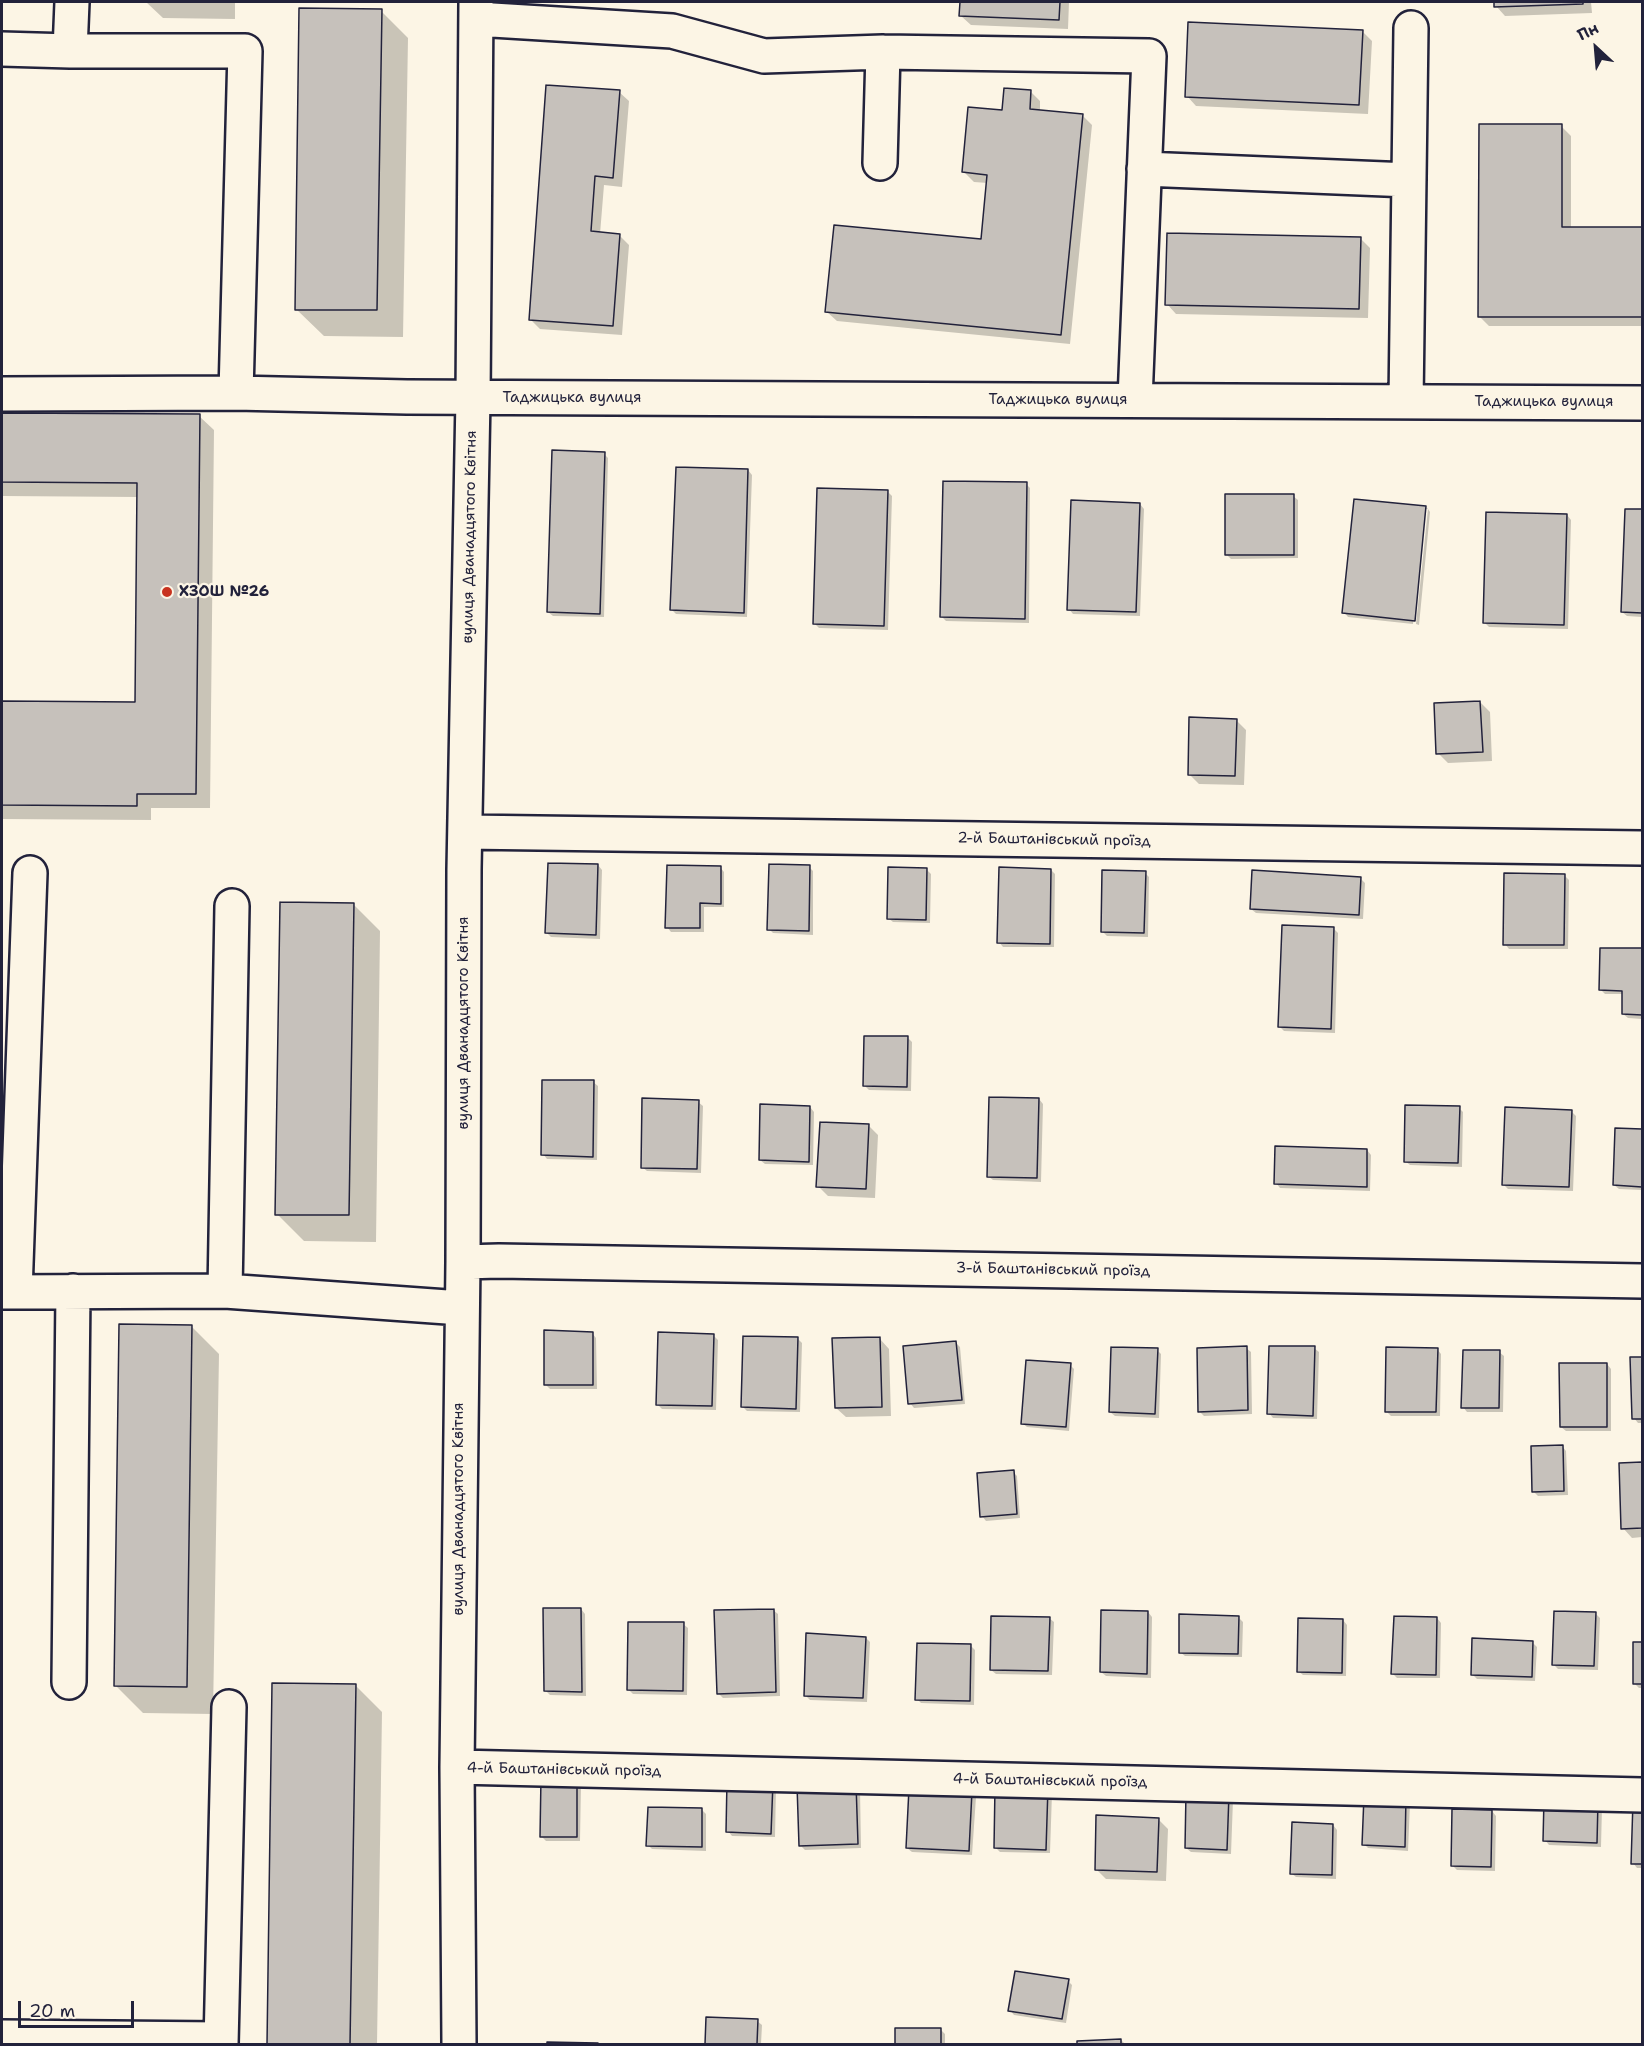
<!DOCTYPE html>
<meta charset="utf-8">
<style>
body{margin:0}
#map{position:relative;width:1644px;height:2046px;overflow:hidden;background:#fcf5e5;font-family:"Shantell Sans",sans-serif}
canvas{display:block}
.frame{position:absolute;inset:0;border:3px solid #22223b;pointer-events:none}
.north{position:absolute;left:1566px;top:18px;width:60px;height:60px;-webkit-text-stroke:4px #fcf5e5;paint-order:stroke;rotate:334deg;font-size:16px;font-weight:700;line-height:24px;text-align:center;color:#22223b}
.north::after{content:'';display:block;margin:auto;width:21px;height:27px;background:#22223b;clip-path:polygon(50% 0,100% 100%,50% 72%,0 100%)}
.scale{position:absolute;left:18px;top:2001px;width:116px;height:27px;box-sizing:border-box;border:3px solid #22223b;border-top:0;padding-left:8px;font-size:18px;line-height:21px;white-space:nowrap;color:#22223b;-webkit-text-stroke:4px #fcf5e5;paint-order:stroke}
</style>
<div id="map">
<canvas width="1644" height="2046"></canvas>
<div class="frame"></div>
<div class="north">Пн</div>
<div class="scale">20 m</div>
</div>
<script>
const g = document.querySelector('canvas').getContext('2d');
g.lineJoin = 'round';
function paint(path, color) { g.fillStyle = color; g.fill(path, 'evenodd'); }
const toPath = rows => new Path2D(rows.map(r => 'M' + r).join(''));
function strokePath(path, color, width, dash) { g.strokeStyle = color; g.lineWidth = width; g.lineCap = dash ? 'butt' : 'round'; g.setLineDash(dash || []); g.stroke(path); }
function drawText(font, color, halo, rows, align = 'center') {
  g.font = font + ' "Shantell Sans",sans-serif'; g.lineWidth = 4.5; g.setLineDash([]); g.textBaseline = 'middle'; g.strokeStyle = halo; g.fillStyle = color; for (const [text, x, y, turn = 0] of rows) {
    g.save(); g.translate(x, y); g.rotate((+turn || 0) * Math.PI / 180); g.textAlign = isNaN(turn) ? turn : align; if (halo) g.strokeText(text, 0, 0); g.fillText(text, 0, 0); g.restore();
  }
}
paint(toPath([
 [146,2,235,2,235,19,163,18],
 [961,2,1069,2,1068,29,971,25,961,16],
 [1495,2,1591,2,1592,13,1505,16,1496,6],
 [381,11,408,38,403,337,324,336,296,309],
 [1362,31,1372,41,1368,114,1196,106,1187,96],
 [619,92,629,101,622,187,604,185,600,234,619,235,629,245,622,335,540,329,530,319],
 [1031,92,1040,101,1040,111,1082,115,1092,125,1070,344,837,321,827,312,982,241,988,183,974,182,964,172,1003,112],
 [1561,126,1571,136,1571,229,1642,229,1642,326,1489,326,1479,316],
 [1360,238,1370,248,1368,318,1176,314,1167,304],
 [2,415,199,416,214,430,210,808,151,808,151,820,2,819,2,703,136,704,138,497,2,496],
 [604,454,608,458,604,617,553,616,548,612],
 [748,470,752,475,747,617,676,614,672,610],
 [1026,484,1030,488,1029,623,946,621,942,617],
 [888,492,892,496,888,630,819,628,815,624],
 [1293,496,1298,500,1298,558,1231,559,1226,554],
 [1140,504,1144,509,1140,616,1073,614,1069,609],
 [1426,507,1428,509,1425,509,1413,624,1348,617,1344,612],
 [1428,509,1430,512,1419,625,1416,624],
 [1626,510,1642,511,1642,617,1627,616,1622,612],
 [1567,515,1571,520,1568,629,1489,627,1485,623],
 [1480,702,1490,712,1492,761,1448,763,1438,753],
 [1236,720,1246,730,1244,785,1199,784,1189,774],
 [598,865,602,870,600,939,551,937,546,932],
 [720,867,724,872,724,907,704,907,704,932,671,932,667,927],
 [809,867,813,871,813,935,773,933,769,929],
 [926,869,931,874,930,923,893,922,888,918],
 [1051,870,1055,874,1054,947,1003,947,999,942],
 [1145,873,1149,877,1148,937,1107,936,1102,931],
 [1565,876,1569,880,1568,949,1509,949,1505,944],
 [1360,878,1365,883,1363,919,1256,913,1251,909],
 [353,904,380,931,376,1242,304,1241,277,1214],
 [1334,929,1338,933,1335,1033,1284,1031,1280,1027],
 [1602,949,1642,950,1642,1019,1628,1018,1623,1014,1624,994,1605,994,1601,990],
 [907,1037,912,1042,911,1091,869,1090,864,1085],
 [593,1082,598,1086,597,1160,547,1159,543,1154],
 [1039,1099,1043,1104,1041,1182,993,1180,988,1176],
 [698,1102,703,1106,701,1173,647,1171,642,1167],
 [810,1107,814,1112,813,1165,765,1164,760,1160],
 [1459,1108,1463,1112,1462,1167,1410,1165,1405,1161],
 [1571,1111,1576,1116,1573,1191,1508,1189,1503,1184],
 [869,1126,878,1135,875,1198,828,1196,818,1186],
 [1616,1130,1642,1130,1642,1190,1619,1189,1614,1185],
 [1367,1150,1371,1155,1370,1191,1280,1188,1276,1183],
 [191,1326,219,1354,213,1714,143,1713,115,1685],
 [592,1333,596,1338,597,1389,550,1389,546,1385],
 [713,1335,718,1340,716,1410,662,1409,658,1405],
 [798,1339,802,1343,800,1412,747,1411,742,1406],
 [880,1339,889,1349,891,1416,846,1417,836,1408],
 [956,1343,960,1347,965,1404,914,1408,910,1403],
 [1246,1348,1251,1352,1252,1414,1204,1416,1199,1411],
 [1314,1348,1319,1352,1317,1419,1273,1418,1269,1413],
 [1437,1349,1441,1354,1440,1416,1391,1416,1386,1411],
 [1157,1350,1161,1354,1159,1418,1115,1416,1110,1412],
 [1499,1352,1504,1356,1503,1412,1467,1412,1463,1407],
 [1642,1358,1642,1423,1638,1423,1634,1418,1632,1359],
 [1607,1364,1611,1369,1611,1431,1566,1431,1561,1427],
 [1070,1365,1074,1369,1069,1431,1027,1427,1022,1423],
 [1562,1446,1566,1451,1568,1495,1538,1496,1533,1491],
 [1642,1464,1642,1537,1632,1538,1623,1528,1620,1465],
 [1013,1472,1017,1476,1020,1518,986,1521,982,1516],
 [581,1609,585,1614,586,1696,550,1695,545,1690],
 [773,1610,778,1614,780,1696,723,1698,718,1693],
 [1148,1612,1152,1617,1151,1678,1106,1676,1101,1672],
 [1595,1613,1600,1618,1598,1670,1558,1669,1554,1665],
 [1238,1617,1243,1622,1242,1657,1185,1656,1180,1652],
 [1049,1618,1054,1622,1052,1675,996,1674,991,1670],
 [1437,1618,1441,1623,1440,1678,1397,1678,1393,1674],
 [1343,1620,1347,1625,1346,1676,1303,1675,1298,1671],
 [683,1624,688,1628,687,1695,633,1694,628,1689],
 [866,1638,870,1642,867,1702,810,1700,805,1695],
 [1532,1642,1537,1647,1535,1681,1477,1679,1473,1675],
 [1635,1644,1642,1644,1642,1688,1639,1688,1634,1683],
 [970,1645,975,1650,974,1705,921,1703,917,1699],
 [274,1684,355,1685,382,1712,377,2044,268,2044],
 [542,1778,581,1784,580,1841,546,1841,542,1837],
 [729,1782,776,1788,775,1837,732,1836,728,1831],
 [860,1789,861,1848,805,1850,800,1845],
 [971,1793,976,1797,972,1855,912,1852,907,1848],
 [1052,1793,1050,1853,1000,1852,995,1847],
 [1188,1793,1233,1800,1231,1854,1191,1852,1186,1848],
 [1406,1799,1410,1803,1408,1851,1368,1848,1364,1844],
 [1642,1803,1642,1868,1637,1868,1633,1863],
 [1602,1807,1601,1847,1549,1845,1545,1840],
 [702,1810,706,1814,706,1851,652,1849,648,1845],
 [1492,1811,1496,1816,1495,1871,1457,1870,1452,1865],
 [1158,1819,1168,1829,1166,1881,1106,1879,1097,1870],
 [1333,1825,1337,1830,1336,1879,1296,1877,1291,1873],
 [1068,1981,1072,1985,1066,2023,1014,2015,1010,2010],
 [707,2019,757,2021,762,2025,761,2044,706,2044],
 [897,2029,940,2029,945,2034,945,2044,897,2044],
 [1121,2040,1125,2044,1079,2044,1079,2043],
 [548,2043,595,2044,548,2044]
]), '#0003');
const building = toPath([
 [960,2,1060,2,1059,20,959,16,960,2],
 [1494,2,1583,2,1583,4,1494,7,1494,2],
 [299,8,382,9,377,310,295,310,299,8],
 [1188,22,1363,30,1359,105,1185,97,1188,22],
 [546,85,620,90,613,178,595,176,591,231,620,234,613,326,529,320,546,85],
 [1004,88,1031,90,1030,109,1083,114,1061,335,825,312,834,225,981,239,987,175,962,172,968,107,1002,110,1004,88],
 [1479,124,1562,124,1562,227,1642,227,1642,317,1478,317,1479,124],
 [1167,233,1361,237,1359,309,1165,305,1167,233],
 [2,413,200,414,196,794,137,794,137,806,2,805,2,701,135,702,137,483,2,482,2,413],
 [552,450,605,452,600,614,547,612,552,450],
 [676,467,748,469,744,613,670,610,676,467],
 [943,481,1027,482,1025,619,940,617,943,481],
 [817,488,888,490,884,626,813,624,817,488],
 [1225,494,1294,494,1294,555,1225,555,1225,494],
 [1354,499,1426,506,1415,621,1342,613,1354,499],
 [1071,500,1140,503,1136,612,1067,610,1071,500],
 [1625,509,1642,509,1642,613,1621,612,1625,509],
 [1486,512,1567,514,1564,625,1483,623,1486,512],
 [1480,701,1483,752,1436,754,1434,703,1480,701],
 [1189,717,1237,719,1235,776,1188,775,1189,717],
 [548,863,598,864,596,935,545,933,548,863],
 [769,864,810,865,809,931,767,930,769,864],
 [667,865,721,866,721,904,700,903,700,928,665,928,667,865],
 [888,867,927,868,926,920,887,919,888,867],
 [999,867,1051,869,1050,944,997,943,999,867],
 [1102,870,1146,871,1144,933,1101,932,1102,870],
 [1252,870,1361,877,1359,915,1250,909,1252,870],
 [1504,873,1565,874,1564,945,1503,945,1504,873],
 [280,902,354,903,349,1215,275,1215,280,902],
 [1282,925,1334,927,1331,1029,1278,1027,1282,925],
 [1600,948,1642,948,1642,1015,1622,1014,1622,991,1599,990,1600,948],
 [864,1036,908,1036,907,1087,863,1086,864,1036],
 [542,1080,594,1080,593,1157,541,1155,542,1080],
 [989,1097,1039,1098,1037,1178,987,1177,989,1097],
 [642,1098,699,1100,697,1169,641,1168,642,1098],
 [760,1104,810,1106,809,1162,759,1160,760,1104],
 [1405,1105,1460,1106,1458,1163,1404,1162,1405,1105],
 [1505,1107,1572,1110,1569,1187,1502,1185,1505,1107],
 [820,1122,869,1124,866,1189,816,1187,820,1122],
 [1615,1128,1642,1129,1642,1187,1613,1185,1615,1128],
 [1275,1146,1367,1149,1367,1187,1274,1184,1275,1146],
 [119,1324,192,1325,187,1687,114,1686,119,1324],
 [544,1330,593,1332,593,1385,544,1385,544,1330],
 [658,1332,714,1334,712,1406,656,1405,658,1332],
 [743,1336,798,1337,796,1409,741,1407,743,1336],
 [880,1337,882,1407,835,1408,832,1338,880,1337],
 [956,1341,962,1400,908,1404,903,1346,956,1341],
 [1247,1346,1248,1410,1198,1412,1197,1348,1247,1346],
 [1269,1346,1315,1346,1313,1416,1267,1414,1269,1346],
 [1111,1347,1158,1348,1155,1414,1109,1412,1111,1347],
 [1386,1347,1438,1348,1436,1412,1385,1412,1386,1347],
 [1463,1350,1500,1350,1499,1408,1461,1408,1463,1350],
 [1630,1357,1642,1357,1642,1419,1632,1419,1630,1357],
 [1026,1360,1071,1363,1066,1427,1021,1424,1026,1360],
 [1559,1363,1607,1363,1607,1427,1560,1427,1559,1363],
 [1563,1445,1564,1491,1532,1492,1531,1446,1563,1445],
 [1642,1462,1642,1528,1621,1529,1619,1463,1642,1462],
 [1014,1470,1017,1514,980,1517,977,1473,1014,1470],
 [543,1608,581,1608,582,1692,544,1691,543,1608],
 [774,1609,776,1692,717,1694,714,1610,774,1609],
 [1101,1610,1148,1611,1147,1674,1100,1672,1101,1610],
 [1554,1611,1596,1612,1594,1666,1552,1665,1554,1611],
 [1179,1614,1239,1616,1238,1654,1179,1653,1179,1614],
 [991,1616,1050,1617,1048,1671,990,1670,991,1616],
 [1394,1616,1437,1617,1436,1675,1391,1674,1394,1616],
 [1298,1618,1343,1619,1342,1673,1297,1672,1298,1618],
 [628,1622,684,1622,683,1691,627,1690,628,1622],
 [806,1633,866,1637,863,1698,804,1696,806,1633],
 [1472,1638,1533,1641,1532,1677,1471,1675,1472,1638],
 [1633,1642,1642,1642,1642,1684,1633,1684,1633,1642],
 [917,1643,971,1644,970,1701,915,1700,917,1643],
 [272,1683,356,1684,350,2044,267,2044,272,1683],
 [541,1777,577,1778,577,1837,540,1837,541,1777],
 [727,1780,773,1782,771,1834,726,1832,727,1780],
 [856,1783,858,1844,799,1846,797,1785,856,1783],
 [995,1786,1048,1787,1046,1850,994,1848,995,1786],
 [909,1788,972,1791,969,1851,906,1848,909,1788],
 [1186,1792,1229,1794,1227,1850,1185,1848,1186,1792],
 [1364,1796,1406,1797,1405,1847,1362,1845,1364,1796],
 [1544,1799,1598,1801,1597,1843,1543,1841,1544,1799],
 [1633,1801,1642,1802,1642,1864,1631,1864,1633,1801],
 [648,1807,702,1808,702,1847,646,1846,648,1807],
 [1452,1809,1492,1810,1491,1867,1451,1866,1452,1809],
 [1096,1815,1159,1818,1157,1872,1095,1870,1096,1815],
 [1292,1822,1333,1824,1332,1875,1290,1874,1292,1822],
 [1015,1971,1069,1979,1062,2019,1008,2011,1015,1971],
 [706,2017,758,2019,757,2044,705,2044,706,2017],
 [895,2028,941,2028,941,2044,895,2044,895,2028],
 [1121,2039,1121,2044,1077,2044,1077,2041,1121,2039],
 [547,2042,598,2043,598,2044,547,2044,547,2042]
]);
paint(building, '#c6c1bb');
strokePath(building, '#22223b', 1.5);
const minor = toPath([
 [72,2,70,51,245,51,236,393],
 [476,19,672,31,764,56,883,52,1149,56,1135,400],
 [2,49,70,51],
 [880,163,883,52],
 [1144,169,1409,180],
 [2,394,236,393,407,397,1642,403],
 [1406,402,1411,28],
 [465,832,1642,848],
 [463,1262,499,1261,1642,1281],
 [225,1291,232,906],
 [2,1292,225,1291,461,1308],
 [15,1292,30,873],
 [69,1682,73,1291],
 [457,1767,1642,1795],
 [2,2037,221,2039],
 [221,2044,229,1707],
 [459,2044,457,1767,463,1262,464,869,473,398,476,2]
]);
strokePath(minor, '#22223b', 38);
strokePath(minor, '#fcf5e5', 33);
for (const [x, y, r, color] of [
 [167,592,6,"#c8321e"]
]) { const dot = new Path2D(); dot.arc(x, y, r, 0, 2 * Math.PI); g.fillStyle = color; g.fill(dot); strokePath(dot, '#fcf5e5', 2); }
drawText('15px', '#22223b', '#fcf5e5', [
 ["Таджицька вулиця",572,398],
 ["Таджицька вулиця",1058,400],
 ["Таджицька вулиця",1544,402],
 ["вулиця Дванадцятого Квітня",470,537,-89],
 ["2-й Баштанівський проїзд",1054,840,1],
 ["вулиця Дванадцятого Квітня",464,1023,-90],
 ["3-й Баштанівський проїзд",1053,1270,1],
 ["вулиця Дванадцятого Квітня",459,1509,-90],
 ["4-й Баштанівський проїзд",564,1770,1],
 ["4-й Баштанівський проїзд",1050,1781,1]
]);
drawText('bold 15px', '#22223b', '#fcf5e5', [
 ["ХЗОШ №26",179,592]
], 'left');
</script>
